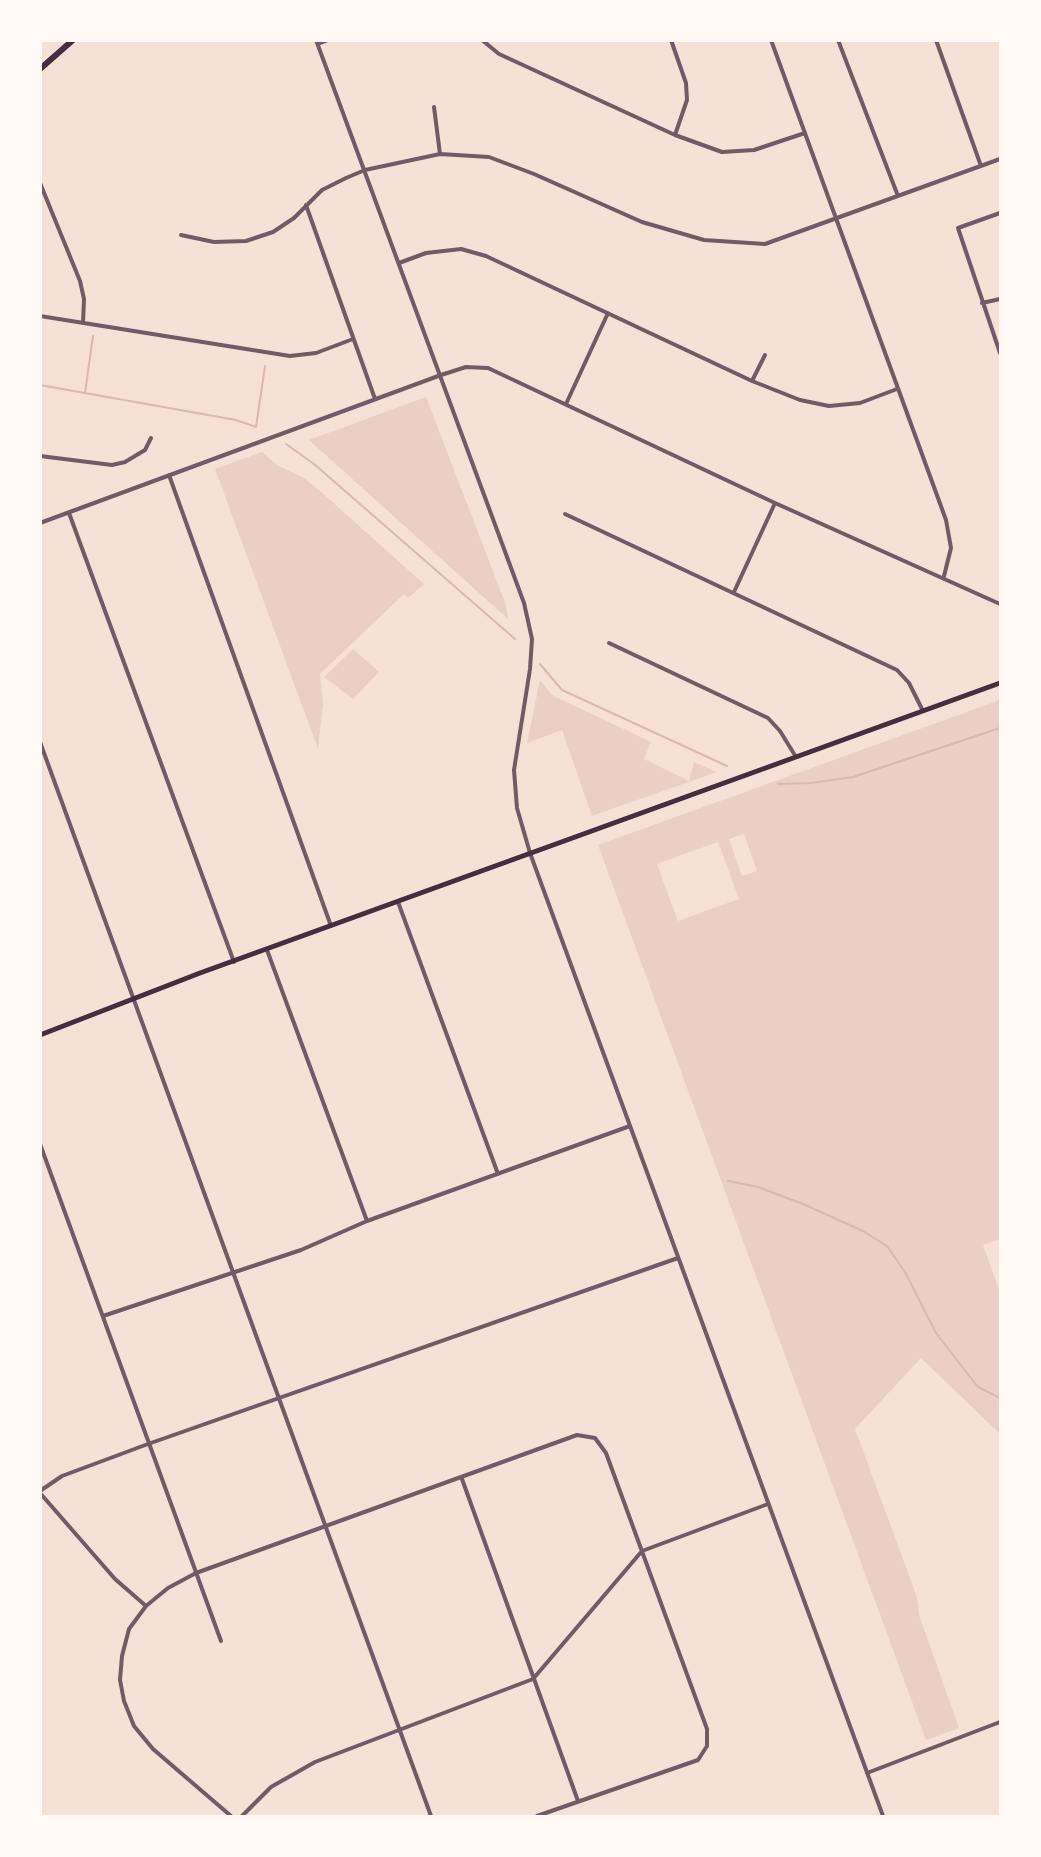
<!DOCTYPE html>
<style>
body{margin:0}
#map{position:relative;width:1041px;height:1857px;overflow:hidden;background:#f7e1d7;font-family:"Golos Text",sans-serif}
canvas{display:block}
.frame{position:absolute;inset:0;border:42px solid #fffaf5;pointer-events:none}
</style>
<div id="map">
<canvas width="1041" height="1857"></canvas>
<div class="frame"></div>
</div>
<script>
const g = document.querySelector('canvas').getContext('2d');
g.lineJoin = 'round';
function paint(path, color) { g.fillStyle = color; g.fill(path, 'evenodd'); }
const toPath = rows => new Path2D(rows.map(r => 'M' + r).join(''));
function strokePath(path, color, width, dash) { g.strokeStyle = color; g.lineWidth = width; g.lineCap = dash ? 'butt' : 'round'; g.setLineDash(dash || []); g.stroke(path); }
paint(toPath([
 [426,397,506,605,508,619,309,440],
 [262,452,277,465,304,478,319,490,424,584,408,598,404,594,320,674,323,704,318,749,215,469],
 [353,649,379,672,353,699,324,677],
 [540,680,552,695,651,742,644,759,689,781,694,762,717,772,592,816,562,730,527,743],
 [1000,700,1000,1239,983,1245,1000,1292,1000,1434,921,1358,855,1429,917,1597,919,1615,959,1728,926,1740,598,845],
 [744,834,757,871,742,876,729,839],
 [718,842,739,899,678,921,657,864]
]), '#ebcfc5');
strokePath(toPath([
 [40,385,236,420,256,427,265,366],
 [85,393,93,336],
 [286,444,314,464,515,639],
 [540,664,562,690,727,766],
 [778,784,811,783,853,777,1000,728],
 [728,1181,758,1187,803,1204,863,1231,887,1246,905,1272,936,1333,978,1387,1000,1398]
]), '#dcb8b0', 2);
strokePath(toPath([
 [316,40,524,603,532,639,530,669,514,770,517,808,530,853,883,1816],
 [482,40,499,54,675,135,722,152,754,150,805,133],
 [671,40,686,83,687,100,675,135],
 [771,40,946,520,951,548,944,576],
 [838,40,898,196],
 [936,40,981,166],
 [318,44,328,40],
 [434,107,440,154],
 [40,183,80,281,84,299,83,323],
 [306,205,375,399],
 [1000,213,958,228,1000,353],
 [181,235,214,242,246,241,273,232,294,218,322,190,346,178,365,170,440,154,489,157,534,174,642,222,704,240,765,244,1000,159],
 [399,263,426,253,461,249,486,256,752,381,800,400,829,406,860,403,897,389],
 [982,303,1000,299],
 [40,316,290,356,316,353,353,339],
 [752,381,765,355],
 [566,404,608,313],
 [40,456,112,465,125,462,145,450,151,438],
 [169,475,331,926],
 [69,513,234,962],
 [565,514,897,670,909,683,923,711],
 [40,523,441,375,466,367,488,368,775,503,1000,604],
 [734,592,775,503],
 [609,643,768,718,780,731,796,757],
 [40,742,431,1816],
 [398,902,498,1174],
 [267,950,367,1221],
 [40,1144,221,1641],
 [103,1316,301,1250,367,1221,630,1126],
 [462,1479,578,1801],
 [40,1491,62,1476,148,1444,678,1258],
 [40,1493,115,1579,146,1606],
 [867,1773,1000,1722],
 [231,1816,153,1749,134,1726,124,1701,120,1680,122,1656,129,1629,146,1606,168,1588,196,1573,577,1435,595,1438,606,1453,707,1729,707,1746,698,1760,537,1816],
 [242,1816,271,1787,315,1762,533,1679,642,1551,768,1504]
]), '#755966', 4);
strokePath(toPath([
 [40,1035,200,973,1000,683]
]), '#4a2c40', 5);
strokePath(toPath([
 [40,69,73,40]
]), '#4a2c40', 6);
</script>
